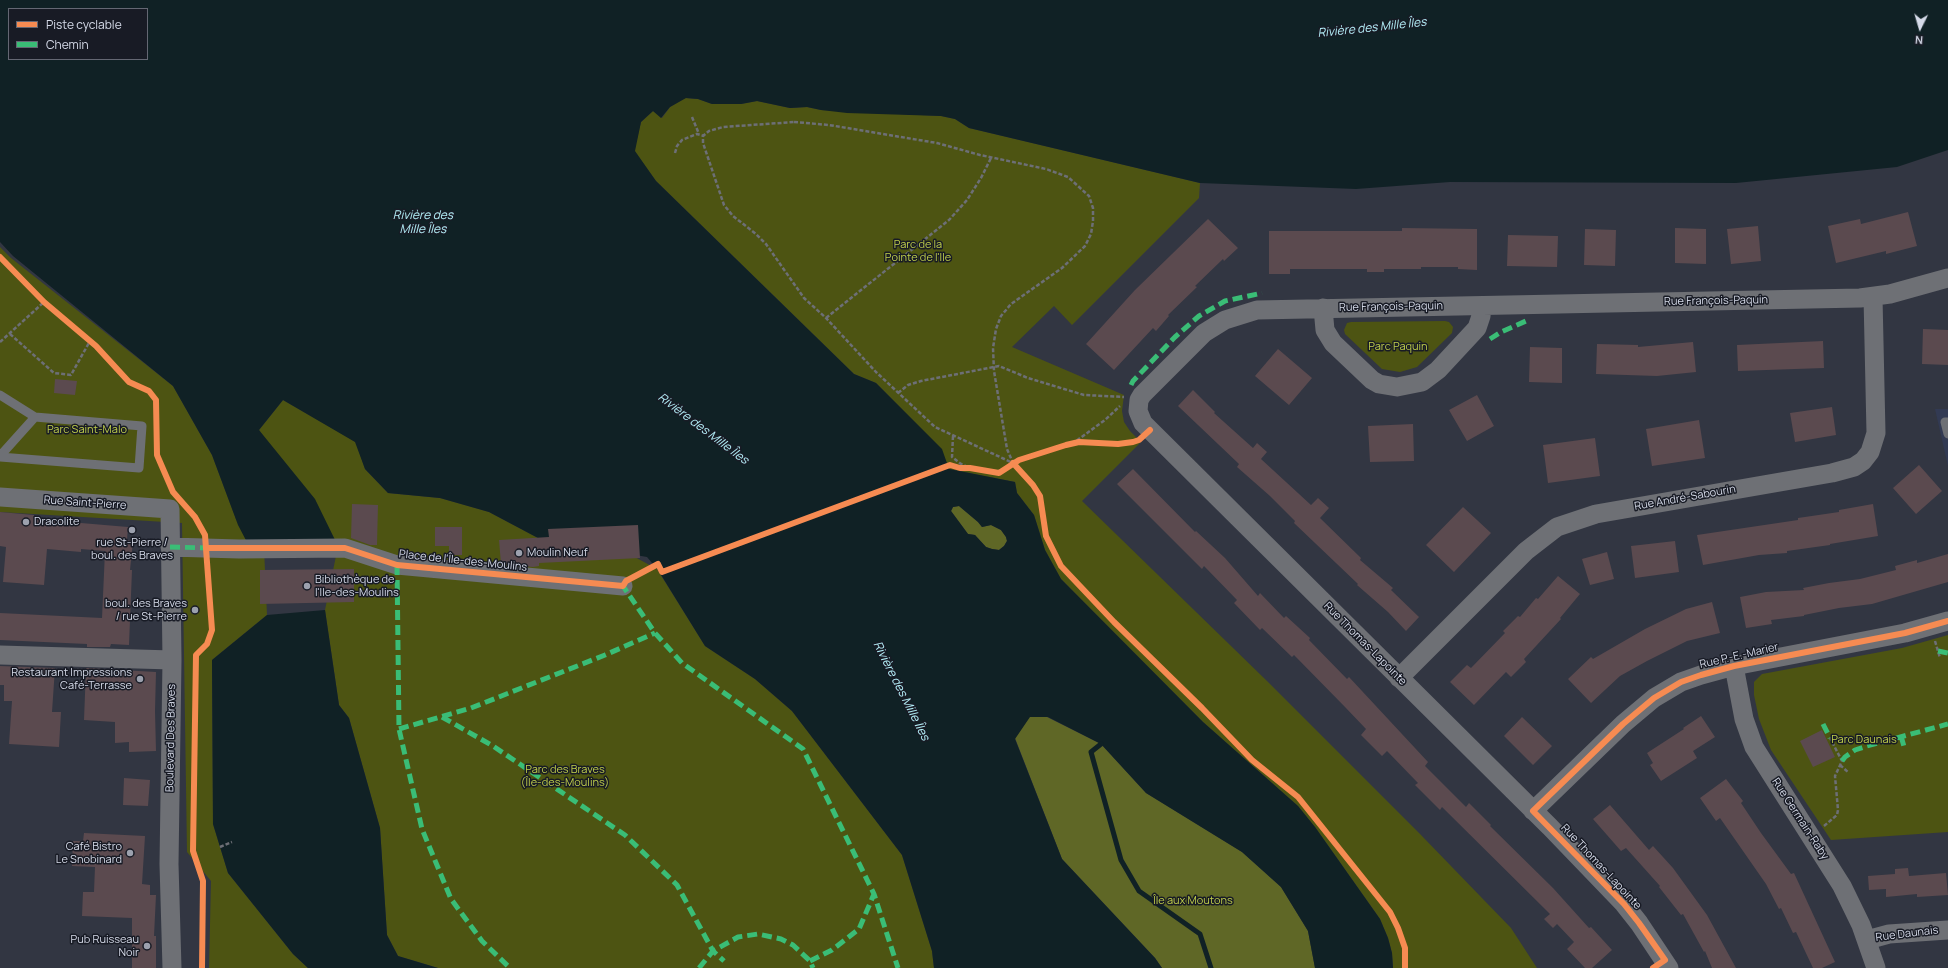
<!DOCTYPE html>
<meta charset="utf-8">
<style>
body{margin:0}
#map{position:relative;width:1948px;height:968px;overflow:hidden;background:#323642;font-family:Manrope,sans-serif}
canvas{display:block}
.legend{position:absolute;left:8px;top:8px;width:140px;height:52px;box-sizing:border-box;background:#181b25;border:1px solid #646773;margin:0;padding:5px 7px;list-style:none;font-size:12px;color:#d5dae8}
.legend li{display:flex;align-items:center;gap:8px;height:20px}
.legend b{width:20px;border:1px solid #646773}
.north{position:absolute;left:1900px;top:8px;width:40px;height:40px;-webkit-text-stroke:3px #181b25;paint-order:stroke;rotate:185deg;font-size:11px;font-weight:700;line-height:16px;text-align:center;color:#d5dae8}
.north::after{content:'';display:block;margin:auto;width:14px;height:18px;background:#d5dae8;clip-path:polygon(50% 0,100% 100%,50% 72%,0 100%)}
</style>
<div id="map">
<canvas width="1948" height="968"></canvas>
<ul class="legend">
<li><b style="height:5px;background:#f68b52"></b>Piste cyclable</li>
<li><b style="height:5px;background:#3abd76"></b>Chemin</li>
</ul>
<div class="north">N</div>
</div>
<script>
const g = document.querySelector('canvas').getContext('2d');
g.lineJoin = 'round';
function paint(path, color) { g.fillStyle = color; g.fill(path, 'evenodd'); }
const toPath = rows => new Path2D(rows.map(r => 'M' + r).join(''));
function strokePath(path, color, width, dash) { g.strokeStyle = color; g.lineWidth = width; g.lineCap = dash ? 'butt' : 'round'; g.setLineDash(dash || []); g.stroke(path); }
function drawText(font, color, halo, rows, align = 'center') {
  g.font = font + ' Manrope,sans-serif'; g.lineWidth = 3; g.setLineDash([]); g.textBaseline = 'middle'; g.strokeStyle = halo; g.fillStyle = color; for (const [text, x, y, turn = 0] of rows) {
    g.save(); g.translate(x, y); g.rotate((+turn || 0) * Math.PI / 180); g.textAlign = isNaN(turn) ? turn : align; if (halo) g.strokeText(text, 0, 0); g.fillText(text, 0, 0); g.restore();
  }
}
paint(toPath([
 [1935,409,1948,409,1948,466]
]), '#323a53');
paint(toPath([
 [685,98,698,99,712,104,741,104,757,101,790,108,807,107,821,110,941,116,955,119,969,128,1200,183,1199,198,1072,325,1054,306,1012,347,1124,395,1122,411,1124,422,1130,431,1141,442,1082,501,1267,681,1421,835,1511,928,1537,968,1393,968,1392,953,1388,938,1380,919,1315,827,1298,806,1203,722,1061,579,1045,550,1034,515,1017,493,1015,482,949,469,941,449,876,383,854,374,656,181,634,151,641,122,653,111,662,118,670,107],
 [0,247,11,258,173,386,212,455,236,519,264,548,267,615,212,660,213,824,228,873,293,954,308,968,209,968,211,881,187,852,182,523,0,512],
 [1445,321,1449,322,1453,327,1452,333,1417,367,1400,372,1382,369,1345,334,1344,330,1347,323,1351,322],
 [283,400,356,442,365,469,388,493,440,498,489,512,538,538,631,555,657,569,705,646,755,679,792,711,902,855,932,951,934,968,438,968,398,956,387,935,380,828,349,718,339,705,325,610,338,546,259,430],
 [1948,635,1948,832,1831,840,1771,750,1759,719,1754,695,1754,682,1762,674,1902,648]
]), '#4d5412');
paint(toPath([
 [959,506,978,522,982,527,991,525,1001,530,1006,537,1007,541,1004,546,999,550,992,549,986,547,975,535,968,534,951,511,953,507],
 [1029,717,1047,717,1101,744,1146,793,1242,852,1281,887,1308,931,1315,968,1162,968,1155,958,1062,859,1015,738]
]), '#5f6726');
paint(toPath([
 [0,0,1948,0,1948,150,1897,167,1736,183,1450,182,1356,189,1200,183,969,128,955,119,941,116,847,113,821,110,807,107,790,108,757,101,741,104,712,104,698,99,686,98,670,107,661,118,653,111,641,122,635,151,656,181,854,374,876,383,942,449,949,469,1015,482,1017,493,1034,515,1045,550,1061,579,1203,722,1298,806,1315,827,1380,919,1388,938,1392,953,1393,968,1315,968,1308,931,1281,887,1242,852,1146,793,1101,744,1048,717,1030,717,1015,739,1062,859,1155,958,1162,968,934,968,932,951,902,855,792,711,755,679,705,646,658,570,647,557,538,538,489,512,440,498,388,493,365,469,355,442,283,400,259,430,315,499,338,546,250,548,238,525,212,455,173,386,13,256,0,242],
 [9,9,147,9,147,59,9,59],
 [959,506,978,522,982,527,991,525,1001,530,1006,537,1007,541,1004,546,999,550,992,549,986,547,975,535,968,534,951,511,953,507],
 [325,610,339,705,349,718,380,828,387,935,398,956,438,968,308,968,293,954,228,873,213,824,212,660,267,615]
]), '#102125');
strokePath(toPath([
 [1101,744,1091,752,1121,860,1139,891,1200,934,1211,968]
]), '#102125', 5);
paint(toPath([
 [1908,212,1917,246,1886,254,1886,251,1836,263,1828,226,1860,219,1861,224],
 [1208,219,1238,248,1224,261,1223,259,1195,286,1197,287,1168,315,1169,316,1156,331,1153,328,1114,370,1086,344,1135,290],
 [1758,226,1761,261,1731,264,1727,229],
 [1402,228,1477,229,1477,270,1458,269,1458,267,1421,267,1421,269,1384,269,1384,272,1367,272,1367,269,1290,269,1290,274,1269,274,1269,231,1402,231],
 [1675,228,1706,229,1706,264,1675,263],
 [1585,229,1616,230,1615,266,1584,265],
 [1508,235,1558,236,1557,267,1507,266],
 [1923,329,1948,330,1948,365,1922,364],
 [1823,341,1824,368,1738,371,1737,345],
 [1693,342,1696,372,1657,376,1596,374,1597,344,1638,345,1638,347],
 [1530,347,1562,348,1562,383,1529,382],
 [1278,349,1312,378,1289,405,1255,376],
 [55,379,77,381,75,395,54,393],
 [1193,390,1215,412,1214,413,1253,448,1257,443,1267,452,1261,459,1311,505,1318,498,1329,508,1320,518,1361,558,1360,560,1393,588,1391,590,1419,617,1406,631,1388,612,1357,585,1358,584,1294,523,1295,521,1270,496,1237,467,1239,464,1178,406],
 [1477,395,1494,426,1467,441,1449,410],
 [1832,407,1836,435,1795,442,1790,413],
 [1699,420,1705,458,1652,466,1646,429],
 [1413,424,1414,461,1370,462,1368,426],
 [1595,438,1600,476,1548,483,1543,445],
 [1919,465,1942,491,1916,514,1893,488],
 [1133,469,1195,532,1196,531,1225,558,1258,596,1260,593,1284,618,1286,616,1310,638,1309,640,1347,679,1349,677,1428,762,1425,766,1466,807,1469,803,1491,825,1490,826,1553,888,1589,928,1591,927,1612,950,1592,968,1585,968,1567,949,1574,942,1557,924,1553,928,1544,919,1550,914,1442,807,1440,810,1415,785,1418,783,1387,751,1382,756,1361,735,1366,729,1345,707,1294,655,1292,657,1262,628,1260,630,1234,603,1237,600,1204,566,1202,569,1117,484],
 [352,504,378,505,377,545,370,545,351,538],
 [1873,504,1878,536,1830,544,1830,545,1787,551,1787,553,1759,555,1703,565,1697,535,1798,520,1798,518,1839,512,1839,510],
 [1463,507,1491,533,1454,572,1426,545],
 [0,512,34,515,34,519,128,527,127,540,133,541,130,570,132,570,129,645,111,644,110,647,87,647,87,644,0,640,0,613,102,618,105,551,81,549,81,552,47,549,44,585,3,582,6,547,0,546],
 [638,525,640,558,539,563,539,566,533,567,501,564,499,540,549,537,548,529],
 [435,527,462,527,462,555,449,555,449,546,435,546],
 [1675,541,1679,572,1635,578,1631,546],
 [1607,552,1614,579,1590,585,1582,559],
 [1948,554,1948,582,1872,604,1839,608,1804,615,1804,616,1771,620,1772,624,1746,628,1740,597,1766,592,1804,590,1803,588,1829,583,1860,579,1896,570,1895,566,1917,560,1917,563],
 [354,569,354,602,260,604,260,570],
 [1558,576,1580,594,1560,618,1561,619,1524,659,1526,662,1511,677,1506,672,1474,705,1450,682,1467,665,1471,668,1505,633,1503,631,1518,616,1520,617,1536,598,1538,599],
 [1712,602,1720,633,1687,641,1647,661,1620,676,1591,703,1568,679,1591,657,1593,659,1645,629,1686,609],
 [0,666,55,668,52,712,61,712,59,747,9,744,12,701,4,701,4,685,0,685],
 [86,668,156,672,155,711,156,751,129,752,129,742,115,743,115,722,84,720],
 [1701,716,1715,737,1693,751,1697,758,1661,781,1650,765,1653,763,1647,753,1684,729,1683,728],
 [1522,717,1552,746,1533,765,1504,736],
 [1822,730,1835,757,1813,767,1800,741],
 [124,778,150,780,148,806,123,805],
 [1726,779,1743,801,1741,803,1761,833,1791,874,1794,873,1835,962,1822,968,1813,968,1796,932,1793,933,1781,908,1779,909,1766,884,1720,818,1716,821,1700,798],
 [1610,805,1649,850,1653,846,1673,868,1707,915,1736,968,1712,968,1705,951,1704,952,1683,914,1681,915,1659,887,1660,886,1626,848,1621,851,1593,819],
 [84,833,145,836,142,884,150,885,150,895,156,895,154,936,156,936,156,968,132,968,132,918,82,916,83,892,94,892,95,867,72,866,73,841,83,841],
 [1908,868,1909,876,1946,873,1948,895,1917,897,1917,894,1886,897,1886,889,1869,890,1868,876,1895,874,1895,869]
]), '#5b4a4f');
strokePath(toPath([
 [692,117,699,134],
 [794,122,829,125,937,143,980,155,1046,169,1068,177,1089,196,1093,208,1093,221,1091,234,1085,246,1062,268,1011,304,1001,316,996,329,993,348,994,371,1007,449,1013,463,935,427,876,372,826,318,804,298,766,244,756,234,733,216,724,205,703,143,703,136,709,131,723,127,794,122],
 [675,153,677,146,682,140,697,134,704,136],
 [826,318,949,220,967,200,981,178,991,158],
 [10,334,54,373,71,375,90,341],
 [0,342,44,302],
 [898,393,908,385,921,381,999,366,1028,378,1084,395,1124,397],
 [953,436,952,457,961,464,970,468],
 [1072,444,1105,420,1120,406],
 [662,572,950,465,960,468],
 [1935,641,1940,658],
 [1840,765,1848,772],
 [1824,826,1837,815,1838,810,1835,776,1842,761,1830,738],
 [220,847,232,842]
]), '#6d6f76', 2.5, [4, 2]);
strokePath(toPath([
 [0,395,35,417,142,426,139,468,0,457],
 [1948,422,1945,422,1948,434],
 [0,456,35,417]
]), '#6e7075', 9);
strokePath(toPath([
 [1323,308,1325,330,1333,343,1372,380,1379,384,1397,387,1422,382,1438,370,1477,328,1481,316,1482,306],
 [0,497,170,509,172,660,169,864,172,968],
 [170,547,239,549,345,548,397,565,623,586],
 [0,655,172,660],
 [1734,666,1744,719,1754,747,1842,886,1861,925,1876,968],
 [1399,678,1526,551,1557,527,1596,514,1832,473,1854,467,1863,461,1870,452,1876,433,1873,297],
 [1533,811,1623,724,1654,698,1681,682,1701,675,1734,666,1905,633,1948,621],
 [1867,940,1889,934,1948,930],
 [1669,968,1639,923,1624,904,1550,827,1143,423,1138,411,1139,400,1142,395,1204,333,1225,320,1257,310,1860,298,1890,294,1948,278]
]), '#6e7075', 19);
strokePath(toPath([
 [1490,339,1501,332,1526,321],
 [1131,385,1133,381,1175,337,1199,316,1225,301,1262,293],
 [170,547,210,548],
 [397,565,399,729,422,829,451,899,482,941,510,968],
 [620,586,623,586,655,633,682,663,803,749,874,894,898,968],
 [1938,651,1948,653],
 [442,717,493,746,625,835,677,885,713,951,724,961],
 [1823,724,1830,738],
 [399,729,471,708,605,655,655,633],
 [1901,736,1905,750],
 [1842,761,1845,757,1855,750,1867,746,1948,724],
 [810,961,832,950,859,929,874,894],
 [699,968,713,951,738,937,758,934,781,939,793,945,810,961,813,968]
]), '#3abd76', 5, [10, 5]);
strokePath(toPath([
 [0,257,44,302,96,346,129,382,149,391,156,400,157,455,173,492,195,517,205,535,212,630,207,644,196,655,193,851,203,881,202,968],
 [1013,463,1033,485,1040,496,1046,536,1061,566,1114,622,1202,708,1252,760,1298,797,1390,912,1398,928,1405,948,1405,968],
 [207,548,345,548,397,565,623,586,626,581,658,564,662,572,950,465,960,468,970,468,999,473,1019,460,1066,445,1079,442,1118,444,1133,442,1139,440,1150,430],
 [1653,968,1665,960,1639,923,1624,904,1533,811,1623,724,1654,698,1681,682,1701,675,1734,666,1905,633,1948,621]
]), '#f68b52', 6);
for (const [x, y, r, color] of [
 [26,522,4,"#9ca1ae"],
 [132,530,4,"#9ca1ae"],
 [519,553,4,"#9ca1ae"],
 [307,586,4,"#9ca1ae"],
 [195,610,4,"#9ca1ae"],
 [140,679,4,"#9ca1ae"],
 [130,853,4,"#9ca1ae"],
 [147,946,4,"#9ca1ae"]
]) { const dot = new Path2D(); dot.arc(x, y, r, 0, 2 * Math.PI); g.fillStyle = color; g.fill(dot); strokePath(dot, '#181b25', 1.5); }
drawText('11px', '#c0cf4b', '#181b25', [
 ["Parc de la",918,245],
 ["Pointe de l'Ile",918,258],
 ["Parc Paquin",1398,347],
 ["Parc Saint-Malo",87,430],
 ["Parc Daunais",1864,740],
 ["Parc des Braves",565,770],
 ["(Île-des-Moulins)",565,783],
 ["Île aux Moutons",1193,901]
]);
drawText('11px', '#d5dae8', '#181b25', [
 ["Rue François-Paquin",1716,301,-1],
 ["Rue François-Paquin",1391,307,-1],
 ["Rue André-Sabourin",1685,498,-10],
 ["Rue Saint-Pierre",85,503,4],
 ["Place de l'Île-des-Moulins",463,561,6],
 ["Rue Thomas-Lapointe",1365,644,45],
 ["Rue P.-E.-Marier",1739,656,-13],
 ["Boulevard Des Braves",171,738,-89],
 ["Rue Germain-Raby",1800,819,57],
 ["Rue Thomas-Lapointe",1601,867,47],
 ["Rue Daunais",1907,934,-7]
]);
drawText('11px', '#d5dae8', '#181b25', [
 ["Dracolite",34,522,"left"],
 ["rue St-Pierre /",132,543,"center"],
 ["boul. des Braves",132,556,"center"],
 ["Moulin Neuf",527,553,"left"],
 ["Bibliothèque de",315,580,"left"],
 ["l'Ile-des-Moulins",315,593,"left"],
 ["boul. des Braves",187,604],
 ["/ rue St-Pierre",187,617],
 ["Restaurant Impressions",132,673],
 ["Café-Terrasse",132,686],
 ["Café Bistro",122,847],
 ["Le Snobinard",122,860],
 ["Pub Ruisseau",139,940],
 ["Noir",139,953]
], 'right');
drawText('italic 12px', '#b1edf6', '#181b25', [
 ["Rivière des Mille Îles",1372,28,-6],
 ["Rivière des",423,216],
 ["Mille Îles",423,230],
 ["Rivière des Mille Îles",703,429,37],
 ["Rivière des Mille Îles",901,691,63]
]);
</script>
